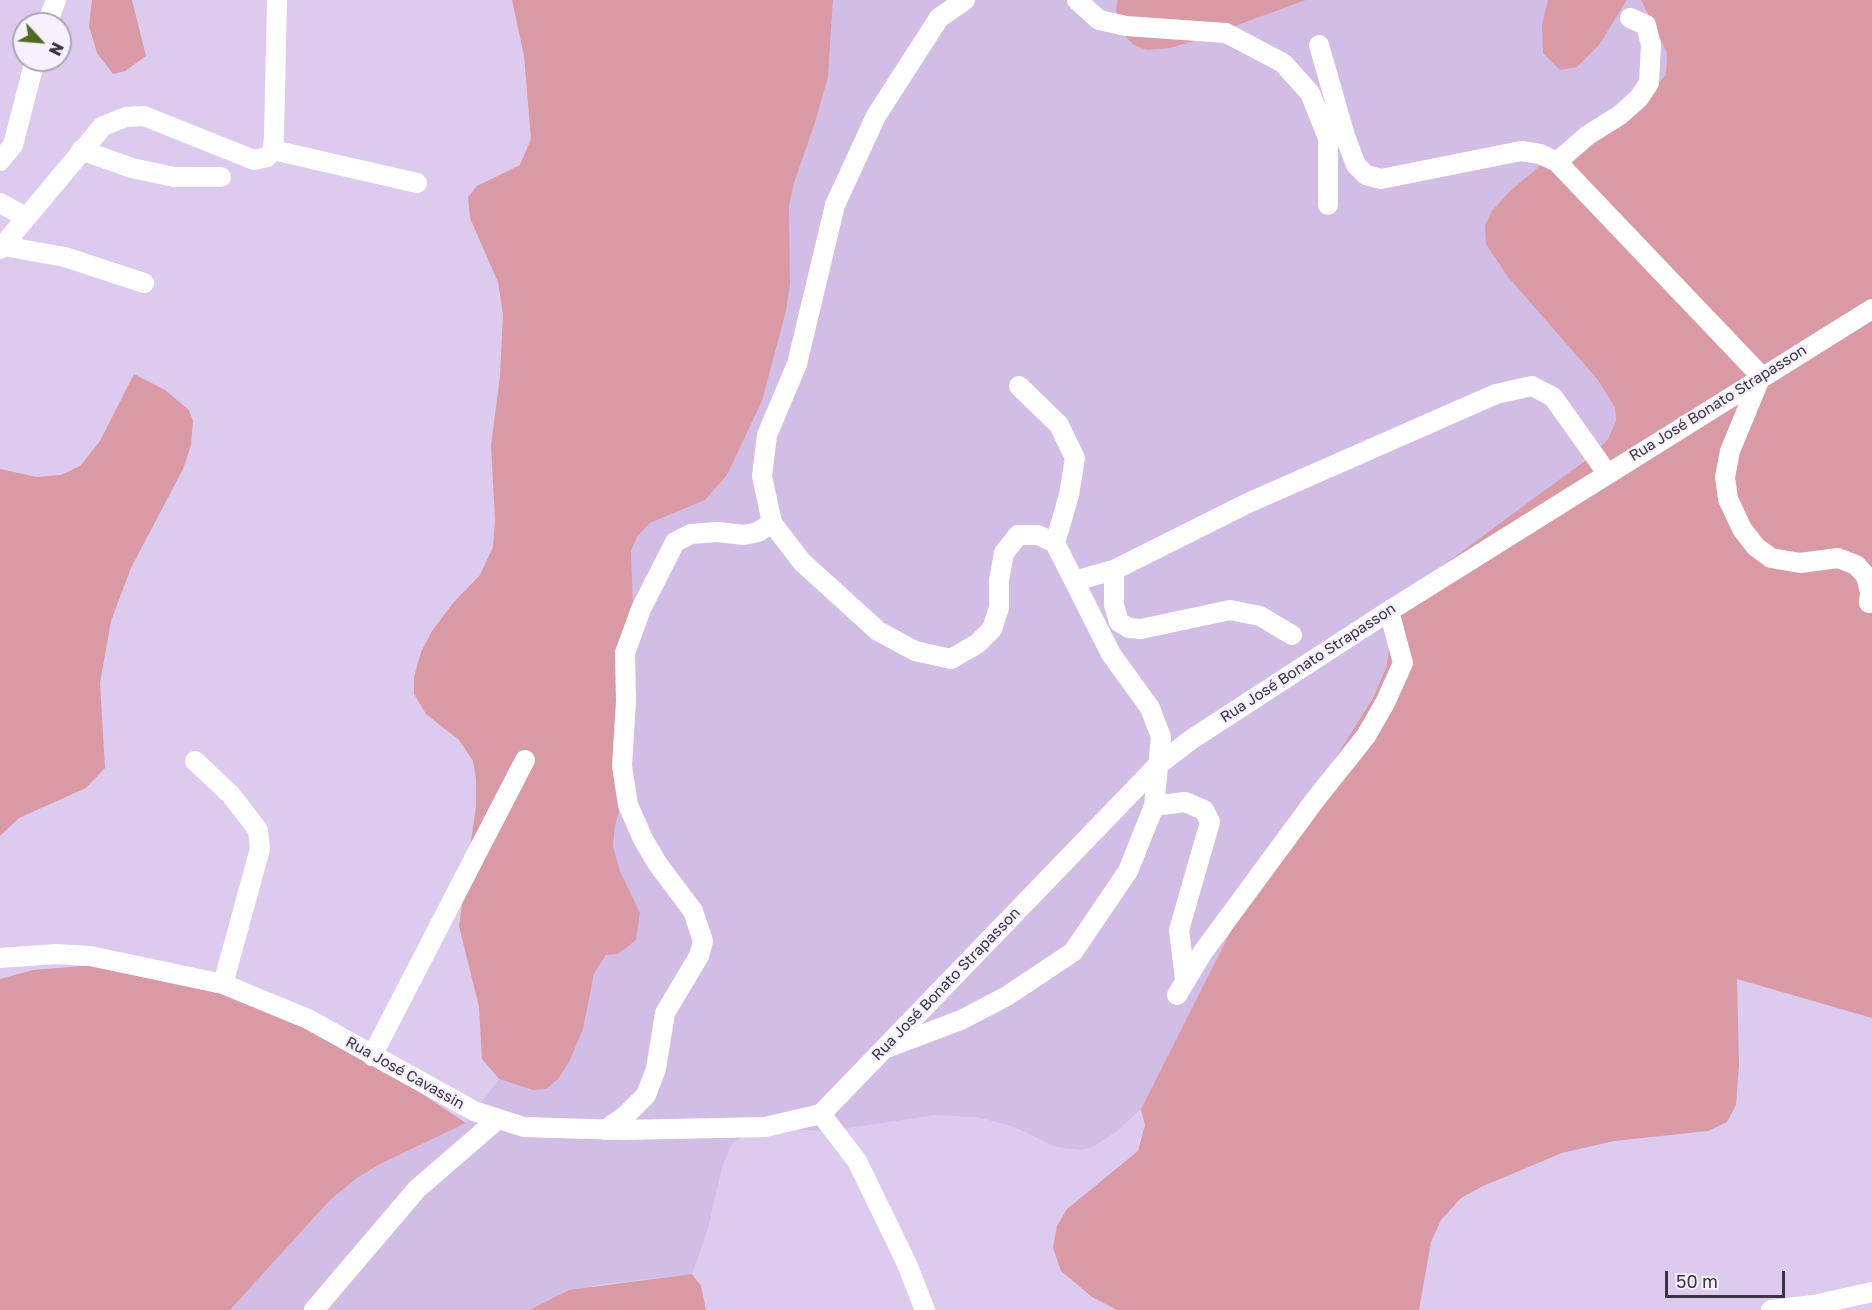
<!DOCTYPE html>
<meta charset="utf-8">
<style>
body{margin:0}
#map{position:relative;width:1872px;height:1310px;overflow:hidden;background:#dccbee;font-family:"Golos Text",sans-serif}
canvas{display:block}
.north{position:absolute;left:12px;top:12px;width:60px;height:60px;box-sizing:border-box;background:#f7f1ff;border:2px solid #aca5b3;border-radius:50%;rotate:116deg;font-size:16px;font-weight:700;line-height:24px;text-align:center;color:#3b3442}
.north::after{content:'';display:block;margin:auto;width:21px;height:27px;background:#506c20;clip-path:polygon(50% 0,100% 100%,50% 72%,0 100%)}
.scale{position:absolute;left:1665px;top:1271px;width:120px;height:27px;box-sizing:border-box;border:3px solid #3b3442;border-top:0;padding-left:8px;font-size:18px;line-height:21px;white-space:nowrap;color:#3b3442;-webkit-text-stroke:4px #f7f1ff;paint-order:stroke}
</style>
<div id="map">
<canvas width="1872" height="1310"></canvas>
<div class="north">N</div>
<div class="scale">50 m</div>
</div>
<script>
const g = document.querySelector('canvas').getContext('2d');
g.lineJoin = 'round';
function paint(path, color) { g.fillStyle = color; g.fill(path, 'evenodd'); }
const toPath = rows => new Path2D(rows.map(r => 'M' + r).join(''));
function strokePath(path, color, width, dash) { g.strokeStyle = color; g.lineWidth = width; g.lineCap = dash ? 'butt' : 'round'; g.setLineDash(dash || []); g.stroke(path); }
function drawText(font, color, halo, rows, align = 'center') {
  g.font = font + ' "Golos Text",sans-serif'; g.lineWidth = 4.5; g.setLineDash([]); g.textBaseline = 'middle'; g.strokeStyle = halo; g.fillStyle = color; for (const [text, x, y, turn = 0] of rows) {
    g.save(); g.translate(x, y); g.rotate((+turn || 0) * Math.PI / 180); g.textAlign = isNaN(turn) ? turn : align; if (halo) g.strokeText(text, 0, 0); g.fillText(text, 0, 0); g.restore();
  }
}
paint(toPath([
 [833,0,1117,0,1116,10,1197,40,1306,0,1548,0,1542,24,1577,66,1599,45,1627,0,1641,0,1667,53,1666,75,1486,244,1508,277,1598,380,1615,408,1616,421,1608,439,1568,474,1438,569,1394,621,1386,668,1373,698,1276,852,1234,925,1141,1109,1116,1132,1094,1146,1081,1150,1056,1147,1012,1126,977,1117,935,1115,829,1131,774,1129,750,1132,731,1145,722,1168,707,1232,692,1274,596,1285,529,1310,230,1310,330,1200,357,1178,380,1164,466,1123,499,1079,533,1090,583,1029,594,974,606,955,618,954,640,913,620,871,613,846,615,826,628,779,633,604,631,551,637,537,650,523,705,500,727,475,762,401,786,311,790,284,789,206,794,183,814,126,828,77]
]), '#d2bde6');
paint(toPath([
 [92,0,132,0,146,56,125,71,113,74,97,53,89,26],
 [512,0,833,0,828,77,814,126,794,183,789,206,790,284,786,311,762,401,727,475,705,500,650,523,637,537,631,551,633,604,628,779,615,826,613,846,620,871,640,913,636,940,618,954,606,955,594,974,583,1029,569,1062,558,1079,546,1089,533,1090,499,1079,482,1059,479,1007,459,926,476,806,476,779,473,761,459,740,426,714,414,694,414,677,421,652,432,631,453,603,480,575,493,547,495,520,491,445,500,376,503,314,498,282,470,218,468,197,477,186,520,165,531,139,524,56],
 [1117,0,1306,0,1197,40,1170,48,1147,50,1134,45,1122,33,1116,10],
 [1548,0,1627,0,1599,45,1577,67,1560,70,1543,53,1542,24],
 [1641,0,1872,0,1872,1018,1737,979,1739,1065,1736,1105,1727,1122,1708,1131,1614,1141,1562,1153,1483,1186,1461,1198,1441,1220,1431,1242,1419,1310,1117,1310,1092,1297,1061,1271,1053,1248,1057,1226,1067,1209,1138,1151,1145,1125,1141,1109,1234,925,1276,852,1373,698,1386,668,1394,621,1438,569,1590,457,1608,439,1616,421,1615,408,1598,380,1508,277,1486,244,1485,225,1492,211,1509,192,1567,143,1653,88,1666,75,1667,53],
 [134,374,165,390,189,410,193,421,191,445,183,469,131,568,111,621,100,683,105,768,86,788,19,818,0,836,0,469,37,477,61,475,80,466,100,441],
 [107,964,213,983,358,1051,466,1123,380,1164,357,1178,330,1200,230,1310,0,1310,0,979,33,970],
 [692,1274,701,1286,706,1310,529,1310,569,1290]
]), '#d99aa5');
strokePath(toPath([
 [1077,0,1099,20,1126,26,1226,33,1283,63,1310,93,1328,138,1328,205],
 [47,24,56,0],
 [1319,45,1345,136,1356,165,1366,175,1381,179,1521,151,1540,154,1557,162,1761,376,1730,451,1725,477,1728,499,1742,529,1756,547,1771,558,1800,563,1838,558,1856,565,1866,576,1870,592,1869,603],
 [81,150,132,168,174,177,221,177],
 [273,150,417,183],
 [0,161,13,145,35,60],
 [1557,162,1588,135,1620,115,1639,98,1649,83,1651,45,1646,25,1630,18],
 [0,203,26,217],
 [3,246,65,257,144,283],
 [0,249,103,126,126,117,144,116,254,160,267,157,273,150,274,135,277,0],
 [1019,386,1059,425,1075,458,1069,495,1055,543],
 [1114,570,1114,605,1119,622,1129,628,1141,629,1230,610,1260,616,1292,635],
 [1074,581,1114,570,1248,503,1496,394,1532,386,1553,397,1607,473],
 [195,761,231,795,258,830,260,849,223,984],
 [1154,806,1185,802,1204,810,1210,822,1179,930,1185,979],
 [0,958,56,954,90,956,223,984,308,1019,474,1111,524,1127,623,1130,765,1127,821,1114],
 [1177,995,1203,952,1315,800,1366,736,1385,703,1403,663,1389,611],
 [884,1049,961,1020,1007,996,1073,952,1128,871,1154,806,1161,737,1150,708,1111,654,1055,543,1038,535,1018,535,1004,553,999,580,999,608,992,629,977,644,951,659,915,651,878,631,802,562,772,523,762,476,767,435,797,364,835,205,876,116,939,18,965,0],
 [372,1056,525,760],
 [821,1114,1158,765,1192,739,1389,611,1872,309],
 [821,1114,857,1161,907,1264,925,1310],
 [605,1130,625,1116,646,1095,656,1069,665,1013,699,956,703,941,693,911,657,863,643,839,628,805,622,766,626,701,625,653,641,609,675,542,691,534,717,532,744,535,758,532,772,523],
 [314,1310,417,1189,498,1119],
 [1771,1310,1814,1305,1872,1292]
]), '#fff', 20);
drawText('15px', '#3b3442', '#f7f1ff', [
 ["Rua José Bonato Strapasson",1718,403,-32],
 ["Rua José Bonato Strapasson",1308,663,-33],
 ["Rua José Bonato Strapasson",946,984,-46],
 ["Rua José Cavassin",405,1073,29]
]);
</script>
